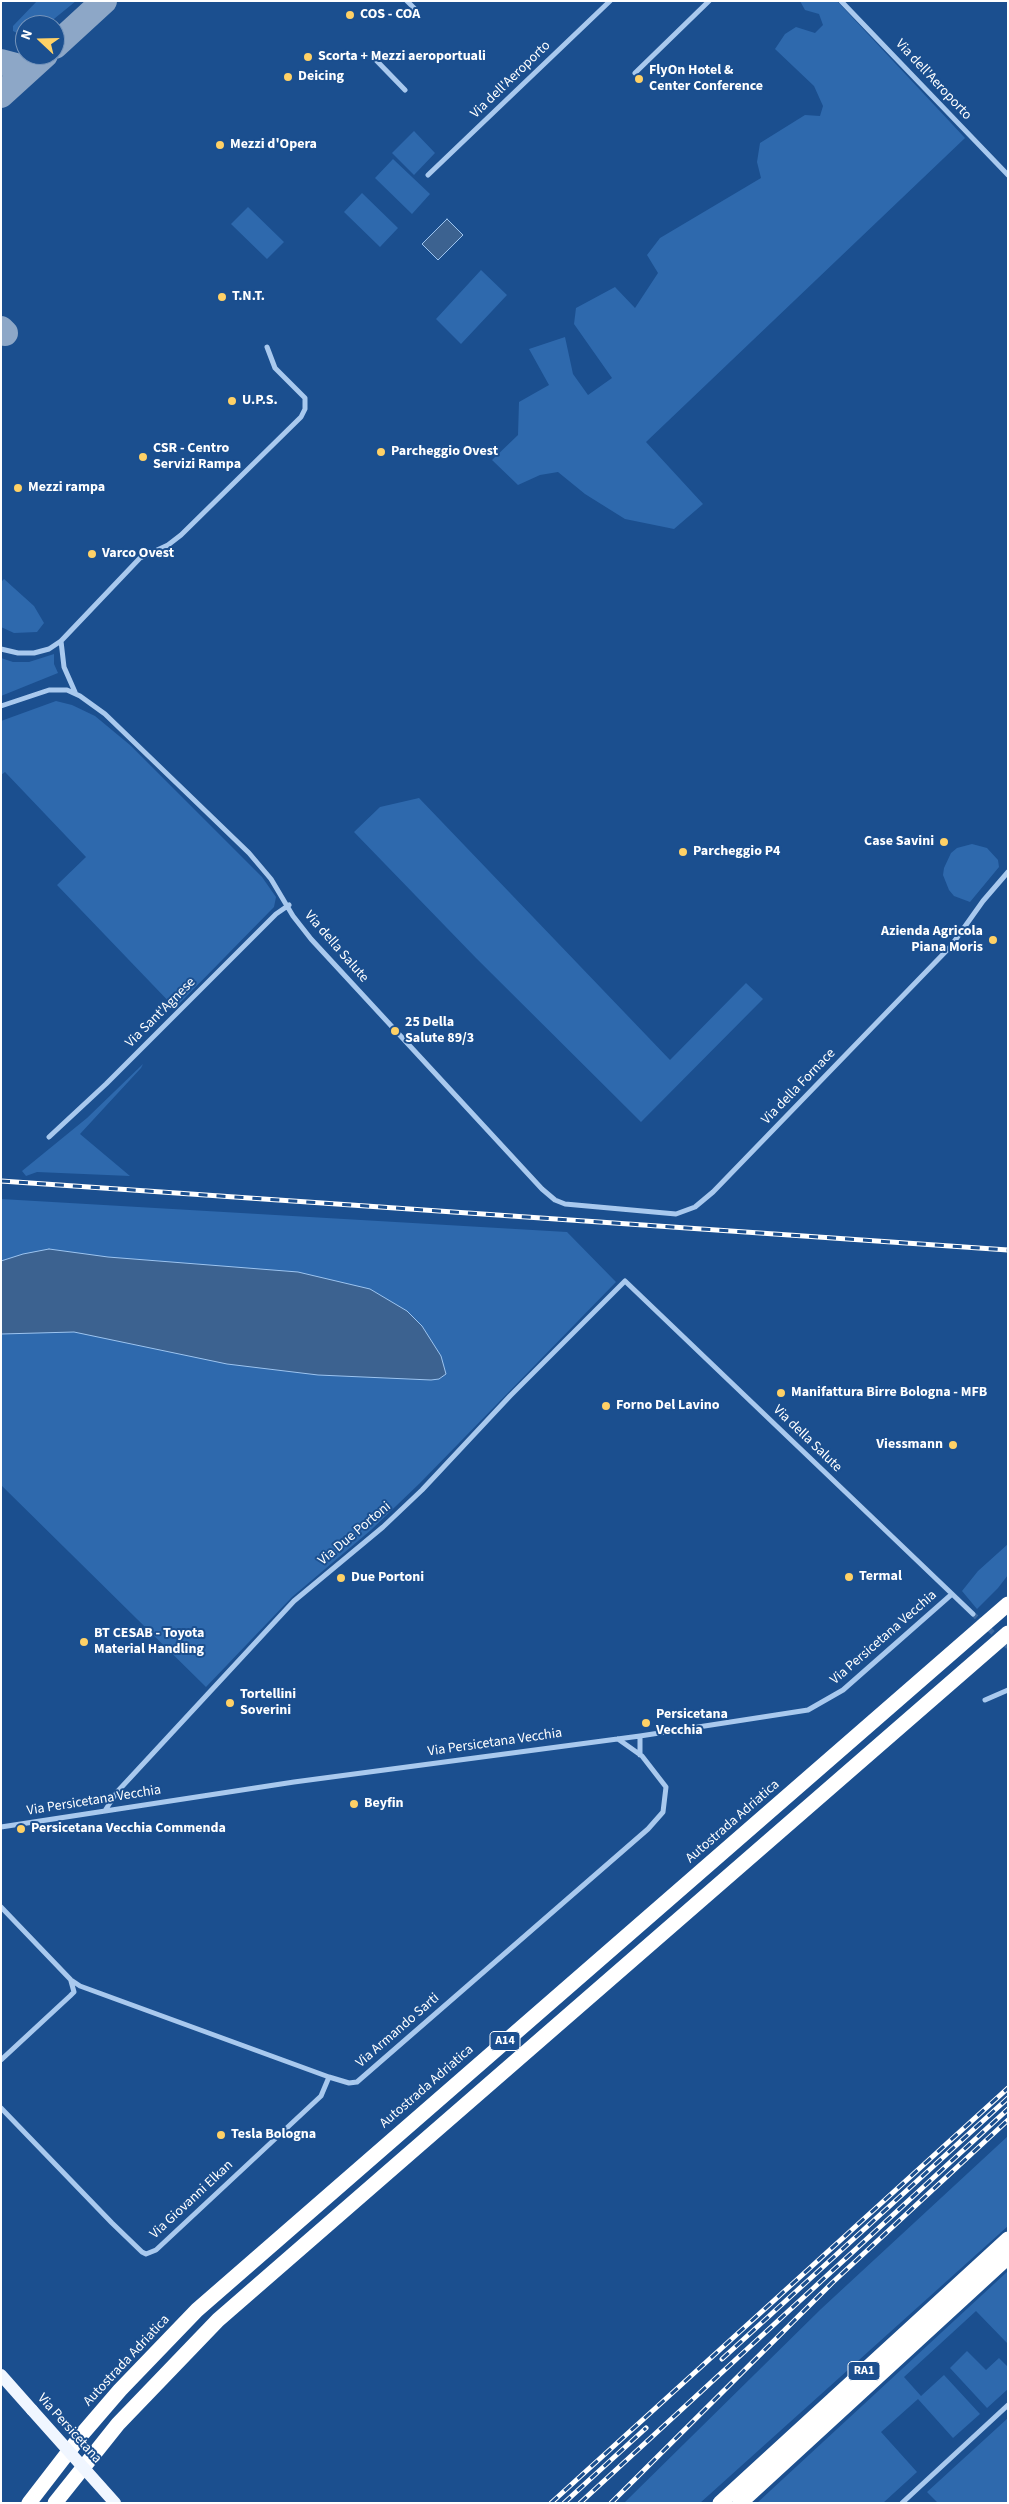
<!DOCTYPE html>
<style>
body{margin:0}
#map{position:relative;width:1009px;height:2504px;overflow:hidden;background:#1b4f8f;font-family:"Source Sans 3",sans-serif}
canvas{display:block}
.frame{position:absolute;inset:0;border:2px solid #fff;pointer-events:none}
.north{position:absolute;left:15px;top:15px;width:50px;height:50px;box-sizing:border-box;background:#1b4f8f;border:1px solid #7695bc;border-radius:50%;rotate:291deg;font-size:14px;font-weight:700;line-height:20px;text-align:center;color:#fff}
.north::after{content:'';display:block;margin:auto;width:18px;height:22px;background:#ffd166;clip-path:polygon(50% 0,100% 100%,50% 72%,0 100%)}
</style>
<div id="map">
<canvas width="1009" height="2504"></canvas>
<div class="frame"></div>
<div class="north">N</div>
</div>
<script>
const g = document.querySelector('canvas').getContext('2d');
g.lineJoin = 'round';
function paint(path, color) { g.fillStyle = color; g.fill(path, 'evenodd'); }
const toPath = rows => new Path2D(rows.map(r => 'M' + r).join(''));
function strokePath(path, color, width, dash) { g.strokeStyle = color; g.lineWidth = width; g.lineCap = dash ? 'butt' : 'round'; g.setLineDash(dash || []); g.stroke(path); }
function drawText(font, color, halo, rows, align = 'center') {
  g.font = font + ' "Source Sans 3",sans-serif'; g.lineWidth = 4; g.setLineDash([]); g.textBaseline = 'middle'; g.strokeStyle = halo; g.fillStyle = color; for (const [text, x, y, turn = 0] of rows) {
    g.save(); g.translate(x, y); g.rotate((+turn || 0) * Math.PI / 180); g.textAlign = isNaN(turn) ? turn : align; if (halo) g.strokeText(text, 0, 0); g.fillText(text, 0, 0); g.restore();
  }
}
paint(toPath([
 [37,1,76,1,49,23,25,25,25,33,17,33,13,31,13,26],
 [800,1,837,1,965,138,646,442,703,504,674,529,625,519,585,494,558,472,540,475,518,485,492,460,518,435,519,402,549,385,529,349,565,337,573,374,588,395,612,378,574,324,576,308,615,287,635,308,658,273,647,255,660,238,761,178,757,162,760,143,805,115,820,116,823,106,814,86,775,49,785,34,796,27,815,33,823,25,819,14,805,10],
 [414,131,435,153,414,175,392,153],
 [393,159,430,194,412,214,375,178],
 [362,193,398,228,380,247,344,212],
 [248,207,284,242,267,259,231,224],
 [481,270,507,295,461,344,436,319],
 [4,579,34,606,44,623,37,632,14,633,1,627,1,582],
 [54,654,54,664,58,673,1,696,1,658,13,662,29,662],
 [56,701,72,705,95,716,130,745,262,877,276,897,274,907,175,1008,57,885,86,857,5,772,1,775,1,721],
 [419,798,670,1060,746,983,763,999,641,1122,476,958,354,832,380,807],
 [972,844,987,848,998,860,999,867,970,902,954,896,949,890,943,875,944,868,951,853,957,848],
 [143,1064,141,1068,80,1134,130,1176,37,1172,26,1176,22,1171,87,1118],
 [1,1199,567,1232,616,1282,420,1483,371,1530,292,1597,206,1687,1,1485],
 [1008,1544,1008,1575,998,1588,977,1609,962,1591,978,1571],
 [1008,2136,1008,2226,700,2503,624,2503,821,2309],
 [1008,2271,1008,2344,976,2311,904,2377,921,2396,944,2375,980,2414,953,2438,918,2399,881,2432,917,2472,883,2503,757,2503],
 [967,2351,986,2370,999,2358,1008,2367,1008,2389,987,2408,950,2368],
 [1008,2418,1008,2503,938,2503,927,2492]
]), '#2e69ad');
const water = toPath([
 [447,219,463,235,438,260,422,244,447,219],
 [49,1249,108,1257,298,1272,370,1289,407,1311,422,1326,441,1356,446,1374,439,1379,431,1380,318,1375,227,1364,74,1332,1,1334,1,1261,23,1254,49,1249]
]);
paint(water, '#3c6290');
strokePath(water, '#9cc4f0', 1);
strokePath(toPath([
 [55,46,104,1],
 [1,62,20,67,40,59],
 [1,95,45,55],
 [1,329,5,333]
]), '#8da7c7', 26);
strokePath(toPath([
 [973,1614,1008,1647]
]), '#3d69a0', 5, [5, 2.5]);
strokePath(toPath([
 [407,1,417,11],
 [841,1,1008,175],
 [373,57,405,90],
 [635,73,709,1],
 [428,175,610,1],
 [61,641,64,667,75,692],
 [1,649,18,653,34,653,49,649,61,641,140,558,168,545,181,535,301,417,305,409,305,398,275,368,267,347],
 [1,706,49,690,67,690,80,696,105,714,249,853,271,879,293,916,311,939,542,1189,555,1200,565,1204,676,1214,695,1207,713,1192,951,946,983,901,1008,872],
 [49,1137,106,1084,276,914,289,905],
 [985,1700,1008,1690],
 [640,1755,640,1736],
 [106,1809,117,1792,294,1601,383,1527,422,1490,510,1396,625,1281,973,1614],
 [1,1827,294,1782,640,1736,808,1710,843,1690,952,1594],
 [1,1907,71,1980,80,1986,329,2077,349,2083,357,2082,648,1829,663,1812,666,1787,642,1756,618,1739],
 [1,2060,70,1996,74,1992,71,1981],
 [1,2108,112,2223,142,2252,146,2254,156,2250,321,2096,329,2077],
 [902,2503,1008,2405]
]), '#a9c9ee', 5);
strokePath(toPath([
 [1,2375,32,2410]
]), '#f0f6ff', 12);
strokePath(toPath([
 [29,2503,83,2433,120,2390,197,2310,1008,1604],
 [55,2503,118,2424,218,2320,1008,1633],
 [720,2503,1008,2239],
 [740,2503,1008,2257]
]), '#fff', 15);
const rail = toPath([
 [1,1181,1008,1250],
 [722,2359,1008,2098],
 [551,2503,1008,2088],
 [564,2503,646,2428],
 [580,2503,1008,2109],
 [611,2503,832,2283,1008,2120]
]);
strokePath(rail, '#fff', 5);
strokePath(rail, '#1b4f8f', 3, [9]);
strokePath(toPath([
 [32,2410,115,2503]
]), '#f0f6ff', 12);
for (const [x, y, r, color] of [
 [350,15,5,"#ffd166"],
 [308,57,5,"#ffd166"],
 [288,77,5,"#ffd166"],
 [639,79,5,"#ffd166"],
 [220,145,5,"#ffd166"],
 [222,297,5,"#ffd166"],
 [232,401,5,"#ffd166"],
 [381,452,5,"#ffd166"],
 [143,457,5,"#ffd166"],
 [18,488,5,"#ffd166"],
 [92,554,5,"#ffd166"],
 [944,842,5,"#ffd166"],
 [683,852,5,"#ffd166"],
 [993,940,5,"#ffd166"],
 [395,1031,5,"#ffd166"],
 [781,1393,5,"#ffd166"],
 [606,1406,5,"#ffd166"],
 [953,1445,5,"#ffd166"],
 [849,1577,5,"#ffd166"],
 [341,1578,5,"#ffd166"],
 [84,1642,5,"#ffd166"],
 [230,1703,5,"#ffd166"],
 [646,1723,5,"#ffd166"],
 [354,1804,5,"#ffd166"],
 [21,1829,5,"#ffd166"],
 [221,2135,5,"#ffd166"]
]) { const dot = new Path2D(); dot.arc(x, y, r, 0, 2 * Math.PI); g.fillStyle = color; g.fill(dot); strokePath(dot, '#1b4f8f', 2); }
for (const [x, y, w] of [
 [505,2041,30],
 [864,2371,32]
]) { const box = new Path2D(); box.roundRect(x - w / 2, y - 9.5, w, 19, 4); g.fillStyle = '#1b4f8f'; g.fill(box); strokePath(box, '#fff', 1); }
drawText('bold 12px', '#fff', null, [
 ["A14",505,2041],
 ["RA1",864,2371]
]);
drawText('bold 14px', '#fff', '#1b4f8f', [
 ["COS - COA",360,15],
 ["Scorta + Mezzi aeroportuali",318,57],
 ["FlyOn Hotel &",649,71],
 ["Center Conference",649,87],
 ["Deicing",298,77],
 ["Mezzi d'Opera",230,145],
 ["T.N.T.",232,297],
 ["U.P.S.",242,401],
 ["CSR - Centro",153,449],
 ["Servizi Rampa",153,465],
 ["Parcheggio Ovest",391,452],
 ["Mezzi rampa",28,488],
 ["Varco Ovest",102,554],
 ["Case Savini",934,842,"right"],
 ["Parcheggio P4",693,852],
 ["Azienda Agricola",983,932,"right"],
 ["Piana Moris",983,948,"right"],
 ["25 Della",405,1023],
 ["Salute 89/3",405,1039],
 ["Manifattura Birre Bologna - MFB",791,1393],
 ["Forno Del Lavino",616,1406],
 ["Viessmann",943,1445,"right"],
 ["Termal",859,1577],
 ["Due Portoni",351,1578],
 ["BT CESAB - Toyota",94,1634],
 ["Material Handling",94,1650],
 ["Tortellini",240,1695],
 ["Soverini",240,1711],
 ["Persicetana",656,1715],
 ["Vecchia",656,1731],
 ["Beyfin",364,1804],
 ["Persicetana Vecchia Commenda",31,1829],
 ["Tesla Bologna",231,2135]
], 'left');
drawText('14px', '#fff', '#1b4f8f', [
 ["Via dell'Aeroporto",511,80,-44],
 ["Via dell'Aeroporto",933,80,47],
 ["Via della Salute",336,947,49],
 ["Via Sant'Agnese",161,1013,-45],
 ["Via della Fornace",799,1087,-46],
 ["Via della Salute",807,1439,44],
 ["Via Due Portoni",355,1534,-40],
 ["Via Persicetana Vecchia",884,1638,-41],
 ["Via Persicetana Vecchia",495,1743,-8],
 ["Via Persicetana Vecchia",94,1801,-9],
 ["Autostrada Adriatica",733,1822,-41],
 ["Via Armando Sarti",398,2031,-41],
 ["Autostrada Adriatica",427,2087,-41],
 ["Via Giovanni Elkan",192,2200,-43],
 ["Autostrada Adriatica",127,2361,-47],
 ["Via Persicetana",69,2429,48]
]);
</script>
